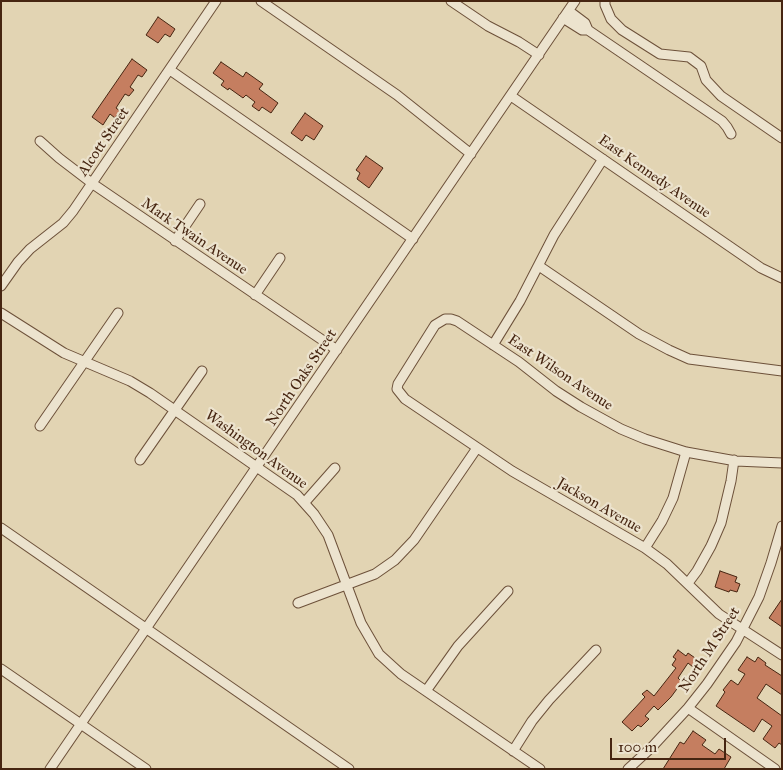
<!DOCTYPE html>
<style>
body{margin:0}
#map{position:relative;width:783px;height:770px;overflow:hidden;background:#e2d4b3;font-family:"IM FELL Great Primer",serif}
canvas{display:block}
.frame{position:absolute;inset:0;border:2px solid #462511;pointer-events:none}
.scale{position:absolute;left:610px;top:738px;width:116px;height:22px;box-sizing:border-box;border:2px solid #462511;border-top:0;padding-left:6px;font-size:15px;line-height:18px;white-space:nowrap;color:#462511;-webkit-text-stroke:4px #ece3ce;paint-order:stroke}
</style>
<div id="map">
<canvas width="783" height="770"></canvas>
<div class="frame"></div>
<div class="scale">100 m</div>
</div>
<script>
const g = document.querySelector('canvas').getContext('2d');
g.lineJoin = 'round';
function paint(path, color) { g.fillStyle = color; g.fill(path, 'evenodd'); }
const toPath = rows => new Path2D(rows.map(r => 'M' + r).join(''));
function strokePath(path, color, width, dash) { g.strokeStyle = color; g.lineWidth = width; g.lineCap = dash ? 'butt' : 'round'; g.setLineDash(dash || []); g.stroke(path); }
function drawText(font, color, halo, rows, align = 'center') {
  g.font = font + ' "IM FELL Great Primer",serif'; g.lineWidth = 4.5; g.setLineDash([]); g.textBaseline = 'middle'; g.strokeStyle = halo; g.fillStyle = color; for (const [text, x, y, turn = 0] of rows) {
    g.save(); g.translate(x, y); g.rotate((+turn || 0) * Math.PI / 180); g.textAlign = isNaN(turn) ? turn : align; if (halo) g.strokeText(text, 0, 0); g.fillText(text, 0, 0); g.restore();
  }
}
const building = toPath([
 [158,17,175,29,170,37,165,34,158,43,146,35,158,17],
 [132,59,147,70,142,77,138,75,130,87,134,90,129,96,125,94,116,108,120,111,115,118,110,114,103,125,92,117,132,59],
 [221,62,243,77,246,72,263,84,259,89,278,103,271,113,262,107,259,111,252,106,255,102,246,95,243,98,229,88,228,90,221,85,224,81,213,73,221,62],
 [305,113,323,126,314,140,306,135,302,141,291,133,305,113],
 [366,156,383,168,369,188,357,179,360,173,356,170,366,156],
 [720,571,737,577,735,582,740,584,737,592,730,590,729,592,715,587,720,571],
 [782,599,782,627,769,618,782,599],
 [678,650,686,656,688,653,698,660,693,667,688,663,678,678,682,682,671,697,658,710,654,706,645,716,649,719,641,727,638,725,632,731,622,722,645,697,642,694,647,690,654,696,676,668,672,665,676,659,673,657,678,650],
 [747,657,755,662,758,657,766,663,765,665,782,676,782,695,766,684,757,698,782,716,782,745,779,743,775,748,763,739,772,726,762,719,754,732,716,706,725,692,723,690,731,680,738,685,745,674,738,670,747,657],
 [693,731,706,740,702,745,715,754,719,749,731,757,724,769,663,769,680,742,684,744,693,731]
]);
paint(building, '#c57e60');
strokePath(building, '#462511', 1);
const minor = toPath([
 [261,1,397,95,471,154],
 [451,1,488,26,519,42,539,55],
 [605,1,605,5,611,19,622,30,660,54,689,57,701,66,706,80,721,96,782,138],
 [569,11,585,23,588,30,722,121,727,127,731,134],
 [563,18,582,30,588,30],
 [170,70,413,239],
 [511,96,761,268,782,278],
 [40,141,59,158,93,184,337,350],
 [175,241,200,204],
 [539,266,639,334,669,350,689,359,782,371],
 [1,286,18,262,30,249,63,223,73,211,216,1],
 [255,295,280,258],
 [1,313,64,353,130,381,150,393,297,495,314,514,328,535,361,623,379,654,401,674,540,769],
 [493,345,520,301,554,235,603,159],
 [40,426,118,313],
 [140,460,202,371],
 [782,463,736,461,686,452,645,439,621,429,581,407,556,391,519,362,457,321,451,319,445,319,435,325,398,384,397,389,405,399,512,471,645,548,667,564,719,614,782,655],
 [305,502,335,468],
 [1,528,349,769],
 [645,548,662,521,673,498,686,452],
 [688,583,697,571,711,546,721,523,731,481,734,460],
 [298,603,375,574,395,560,414,540,477,448],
 [1,669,146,769],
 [426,691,458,646,508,591],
 [688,708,775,769],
 [513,751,532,721,549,700,596,650],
 [50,769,575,1],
 [628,769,652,747,688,708,707,684,736,642,759,597,771,563,782,526]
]);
strokePath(minor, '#6d513a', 11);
strokePath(minor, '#ece3ce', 9);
drawText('15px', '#462511', '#ece3ce', [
 ["Alcott Street",104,142,-56],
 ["East Kennedy Avenue",654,177,35],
 ["Mark Twain Avenue",194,237,34],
 ["East Wilson Avenue",560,373,34],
 ["North Oaks Street",302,378,-56],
 ["Washington Avenue",256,450,36],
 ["Jackson Avenue",599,506,30],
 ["North M Street",710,650,-57]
]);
</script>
